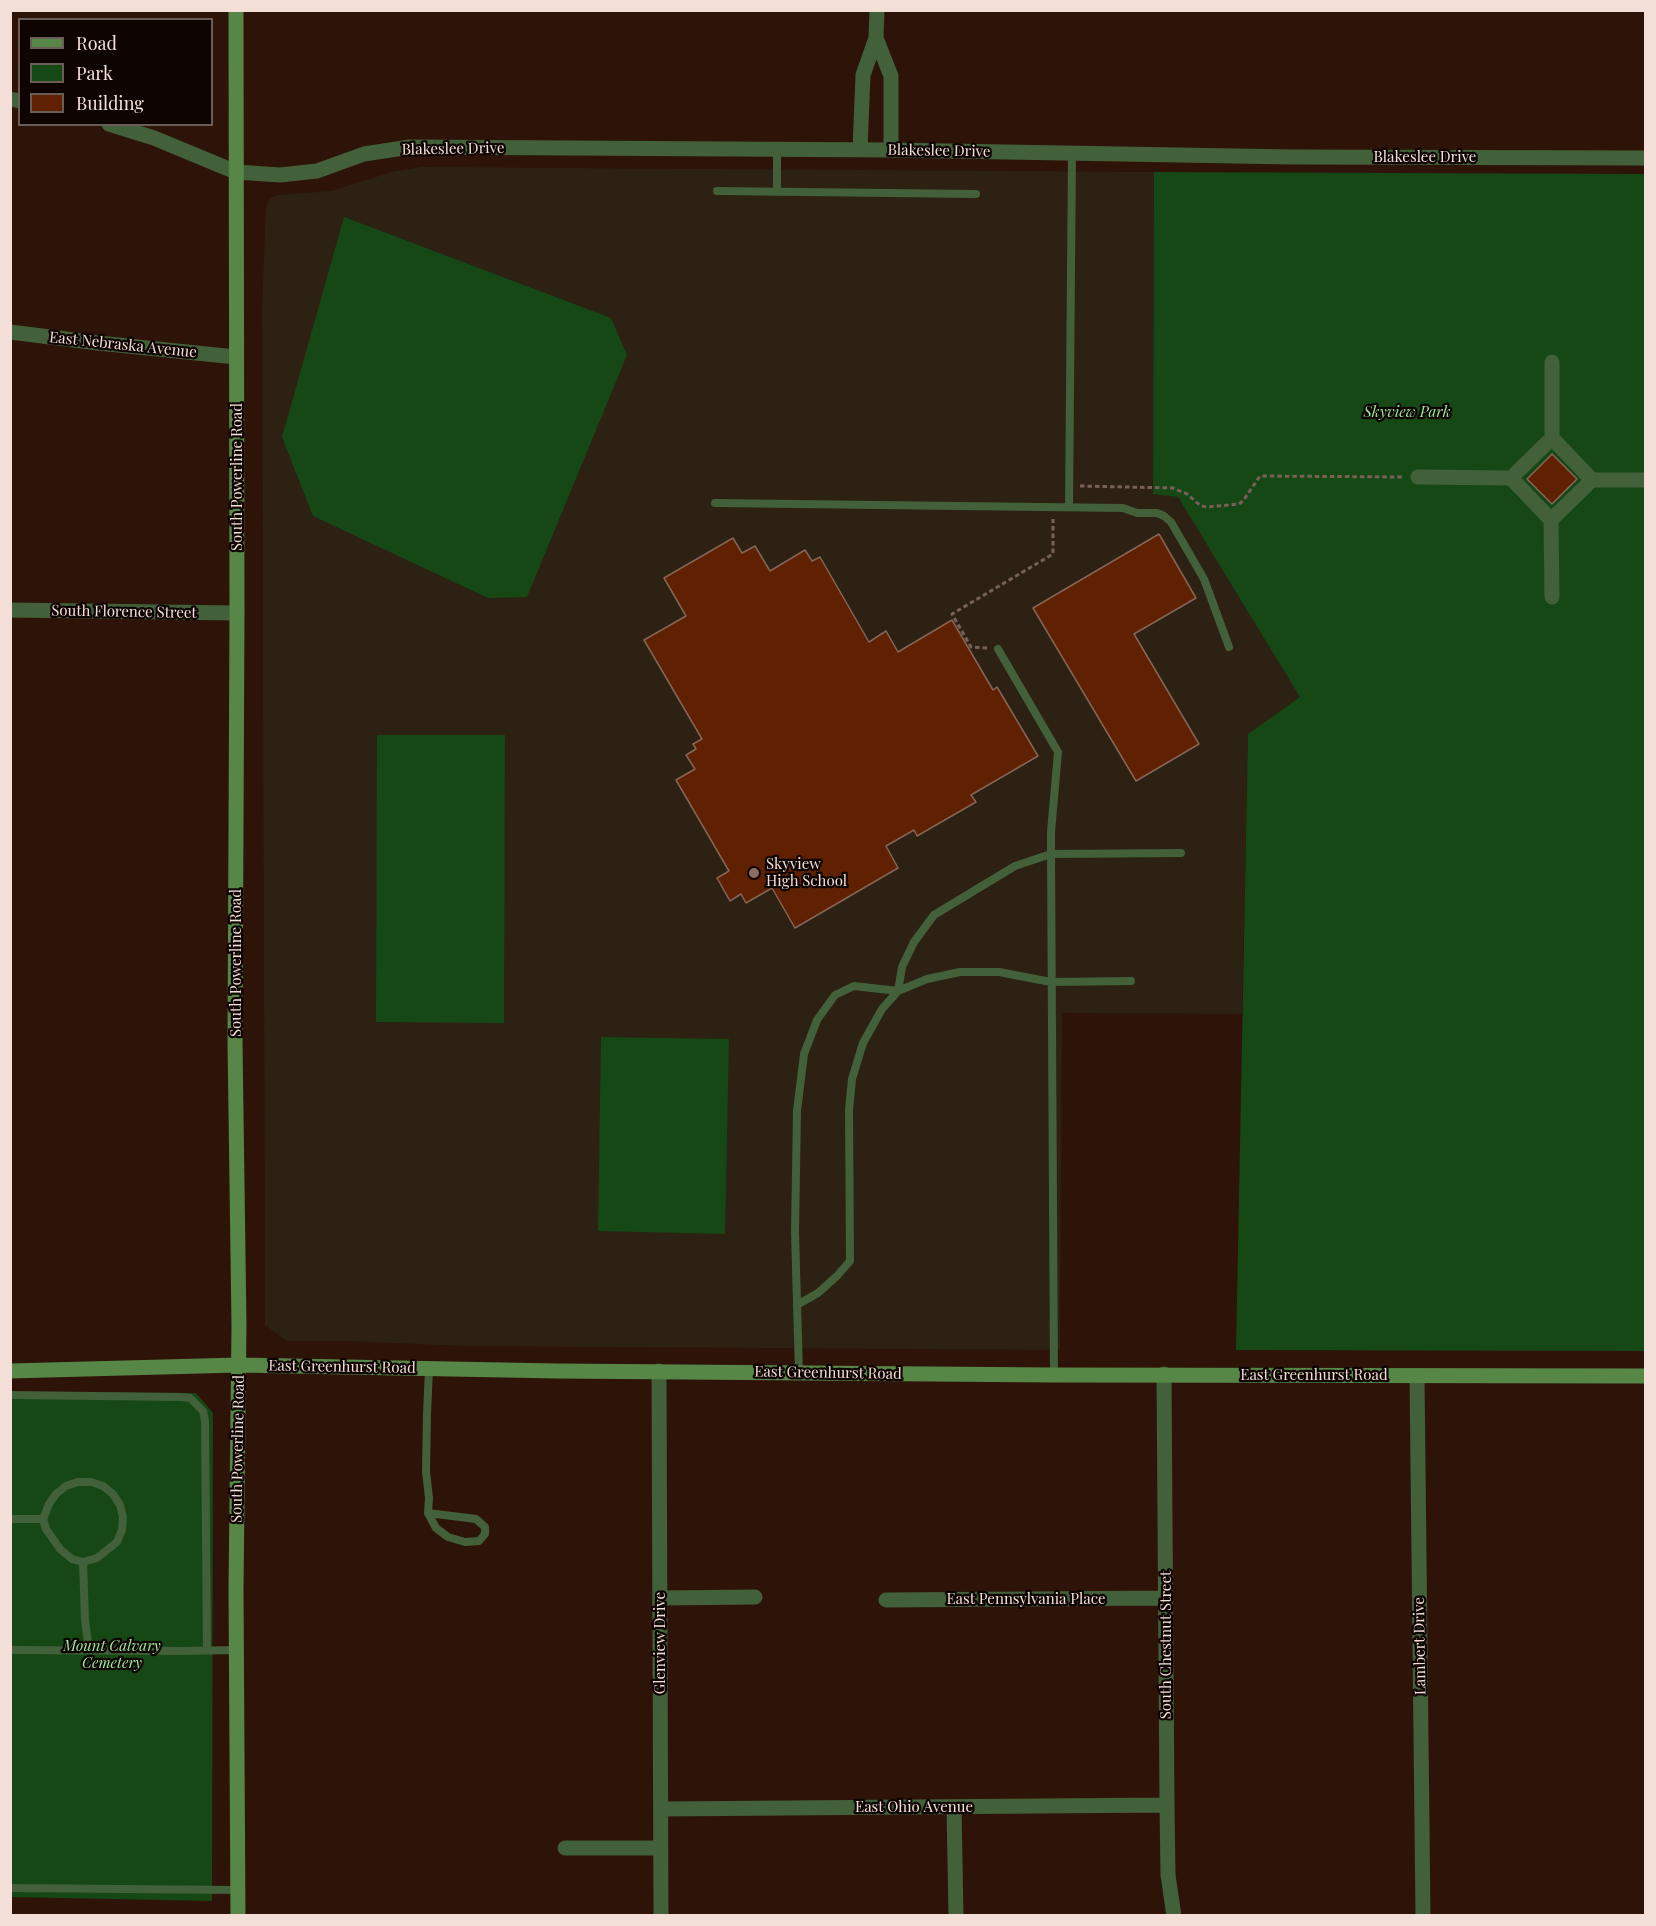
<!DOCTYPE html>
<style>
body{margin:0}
#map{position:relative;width:1656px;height:1926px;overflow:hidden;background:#2e1308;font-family:"Playfair Display",serif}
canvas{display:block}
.frame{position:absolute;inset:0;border:12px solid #f3dfd7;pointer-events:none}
.legend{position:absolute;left:18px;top:18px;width:195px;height:108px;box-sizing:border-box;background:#0e0402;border:2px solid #6a5c57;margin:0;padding:8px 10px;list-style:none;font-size:18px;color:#f3dfd7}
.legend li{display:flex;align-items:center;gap:12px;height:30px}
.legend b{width:30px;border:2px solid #6a5c57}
</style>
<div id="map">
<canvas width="1656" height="1926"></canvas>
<div class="frame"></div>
<ul class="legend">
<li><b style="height:8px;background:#568747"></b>Road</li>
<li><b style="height:16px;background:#164816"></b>Park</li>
<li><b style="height:16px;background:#5f2101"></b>Building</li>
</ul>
</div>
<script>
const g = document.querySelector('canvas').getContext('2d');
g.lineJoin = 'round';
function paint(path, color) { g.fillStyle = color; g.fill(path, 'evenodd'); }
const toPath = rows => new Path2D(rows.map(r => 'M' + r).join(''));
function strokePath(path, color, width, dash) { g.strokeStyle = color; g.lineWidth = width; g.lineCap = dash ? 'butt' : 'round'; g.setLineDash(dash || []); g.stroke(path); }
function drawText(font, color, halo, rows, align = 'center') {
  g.font = font + ' "Playfair Display",serif'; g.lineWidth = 4.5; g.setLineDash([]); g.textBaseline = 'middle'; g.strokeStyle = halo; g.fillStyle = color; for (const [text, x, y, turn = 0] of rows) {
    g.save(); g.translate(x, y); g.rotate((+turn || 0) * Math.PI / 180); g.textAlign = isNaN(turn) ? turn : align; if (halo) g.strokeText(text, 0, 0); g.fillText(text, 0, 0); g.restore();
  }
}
paint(toPath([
 [422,167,1154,172,1153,493,1178,497,1301,697,1248,734,1242,1014,1062,1013,1060,1350,463,1346,347,1341,287,1341,265,1325,262,307,266,206,270,199,277,195,331,191,395,171]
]), '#2c2112');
paint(toPath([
 [1154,172,1645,174,1645,1351,1236,1350,1248,734,1300,697,1178,497,1153,494],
 [344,217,611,318,627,355,527,597,488,598,313,516,282,437],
 [377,735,505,735,504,1023,376,1022],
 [601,1037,729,1039,725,1234,598,1231],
 [11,1392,196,1393,213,1413,212,1901,11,1897]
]), '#164816');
const building = toPath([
 [1552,454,1577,479,1552,504,1527,479,1552,454],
 [1159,534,1196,598,1134,634,1199,744,1136,781,1033,608,1159,534],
 [733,538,742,553,755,546,770,571,805,550,812,561,820,557,869,642,886,631,898,652,952,620,993,690,997,687,1038,756,971,795,976,802,917,836,914,830,886,846,898,868,795,928,772,888,746,903,741,894,730,901,717,878,729,871,676,780,695,769,686,755,696,749,693,744,702,739,644,640,686,616,664,578,733,538]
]);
paint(building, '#5f2101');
strokePath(building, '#866557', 1.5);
strokePath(toPath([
 [1080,486,1173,488,1187,494,1201,506,1207,507,1239,504,1243,501,1260,476,1404,477],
 [987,648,971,647,952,614,1053,554,1053,519]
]), '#786056', 3, [4.5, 3]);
strokePath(toPath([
 [717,191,976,194],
 [777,192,777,150],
 [715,503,1123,508,1137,513,1157,513,1164,516,1171,522,1204,579,1229,647],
 [1069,507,1072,153],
 [998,649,1058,752,1051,832,1051,854,1054,1375],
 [1131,981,1051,982,999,972,960,972,927,979,898,991,902,967,914,942,934,915,1015,866,1051,854,1181,853],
 [797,1305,818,1293,837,1276,850,1261,849,1110,852,1079,863,1043,882,1009,898,991],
 [799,1373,795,1232,797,1111,804,1054,817,1020,835,995,854,986,898,991],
 [10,1395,181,1397,190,1398,203,1411,205,1421,207,1650],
 [78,1482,91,1482,103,1486,113,1494,120,1505,123,1517,122,1530,117,1542,97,1558,83,1562,72,1559,60,1549,46,1529,43,1519,49,1504,56,1494,66,1486,78,1482],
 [428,1513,429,1498,426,1472,427,1414,429,1369],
 [428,1513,476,1519,485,1527,485,1534,479,1541,465,1542,448,1537,436,1528,428,1513],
 [10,1519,43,1519],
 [83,1562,85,1620,89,1650],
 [10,1650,182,1651,237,1650],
 [10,1888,238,1890]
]), '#426039', 8);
strokePath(toPath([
 [876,38,877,10],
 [10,99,20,101],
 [109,124,154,138,236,172,280,175,317,171,364,154,410,147,891,150,1293,157,1646,158],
 [860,150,863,75,876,38,891,76,891,150],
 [10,332,98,343,236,357],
 [1552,362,1552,438,1592,480],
 [1418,477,1511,478,1552,438],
 [1511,478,1551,520,1552,597],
 [1551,520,1592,480,1646,480],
 [10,610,237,613],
 [659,1371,661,1916],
 [1164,1374,1167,1805,1168,1875,1174,1916],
 [1417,1376,1423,1916],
 [660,1598,755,1597],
 [886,1600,1165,1598],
 [954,1807,956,1916],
 [661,1809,1167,1805],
 [565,1848,661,1848]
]), '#426039', 15);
strokePath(toPath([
 [236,10,237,613,235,1042,239,1326,236,1589,238,1916],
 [10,1371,239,1365,557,1371,1054,1375,1646,1376]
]), '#568747', 15);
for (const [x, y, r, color] of [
 [754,873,6,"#8d6e63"]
]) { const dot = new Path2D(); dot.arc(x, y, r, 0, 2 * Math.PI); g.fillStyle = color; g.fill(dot); strokePath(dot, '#0e0402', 2); }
drawText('15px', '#f3dfd7', '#0e0402', [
 ["Blakeslee Drive",453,149,-1],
 ["Blakeslee Drive",939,151,1],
 ["Blakeslee Drive",1425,157],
 ["East Nebraska Avenue",123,345,6],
 ["South Powerline Road",237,477,-90],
 ["South Florence Street",124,612,1],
 ["South Powerline Road",236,963,-90],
 ["East Greenhurst Road",342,1367,1],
 ["East Greenhurst Road",828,1373,1],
 ["East Greenhurst Road",1314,1375],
 ["South Powerline Road",238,1449,-89],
 ["East Pennsylvania Place",1026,1599],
 ["Glenview Drive",660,1643,-90],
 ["South Chestnut Street",1166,1645,-90],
 ["Lambert Drive",1420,1646,-91],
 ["East Ohio Avenue",914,1807]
]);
drawText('italic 15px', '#9fea9c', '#0e0402', [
 ["Skyview Park",1407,412],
 ["Mount Calvary",112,1646],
 ["Cemetery",112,1663]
]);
drawText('15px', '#f3dfd7', '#0e0402', [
 ["Skyview",766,864],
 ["High School",766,881]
], 'left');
</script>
